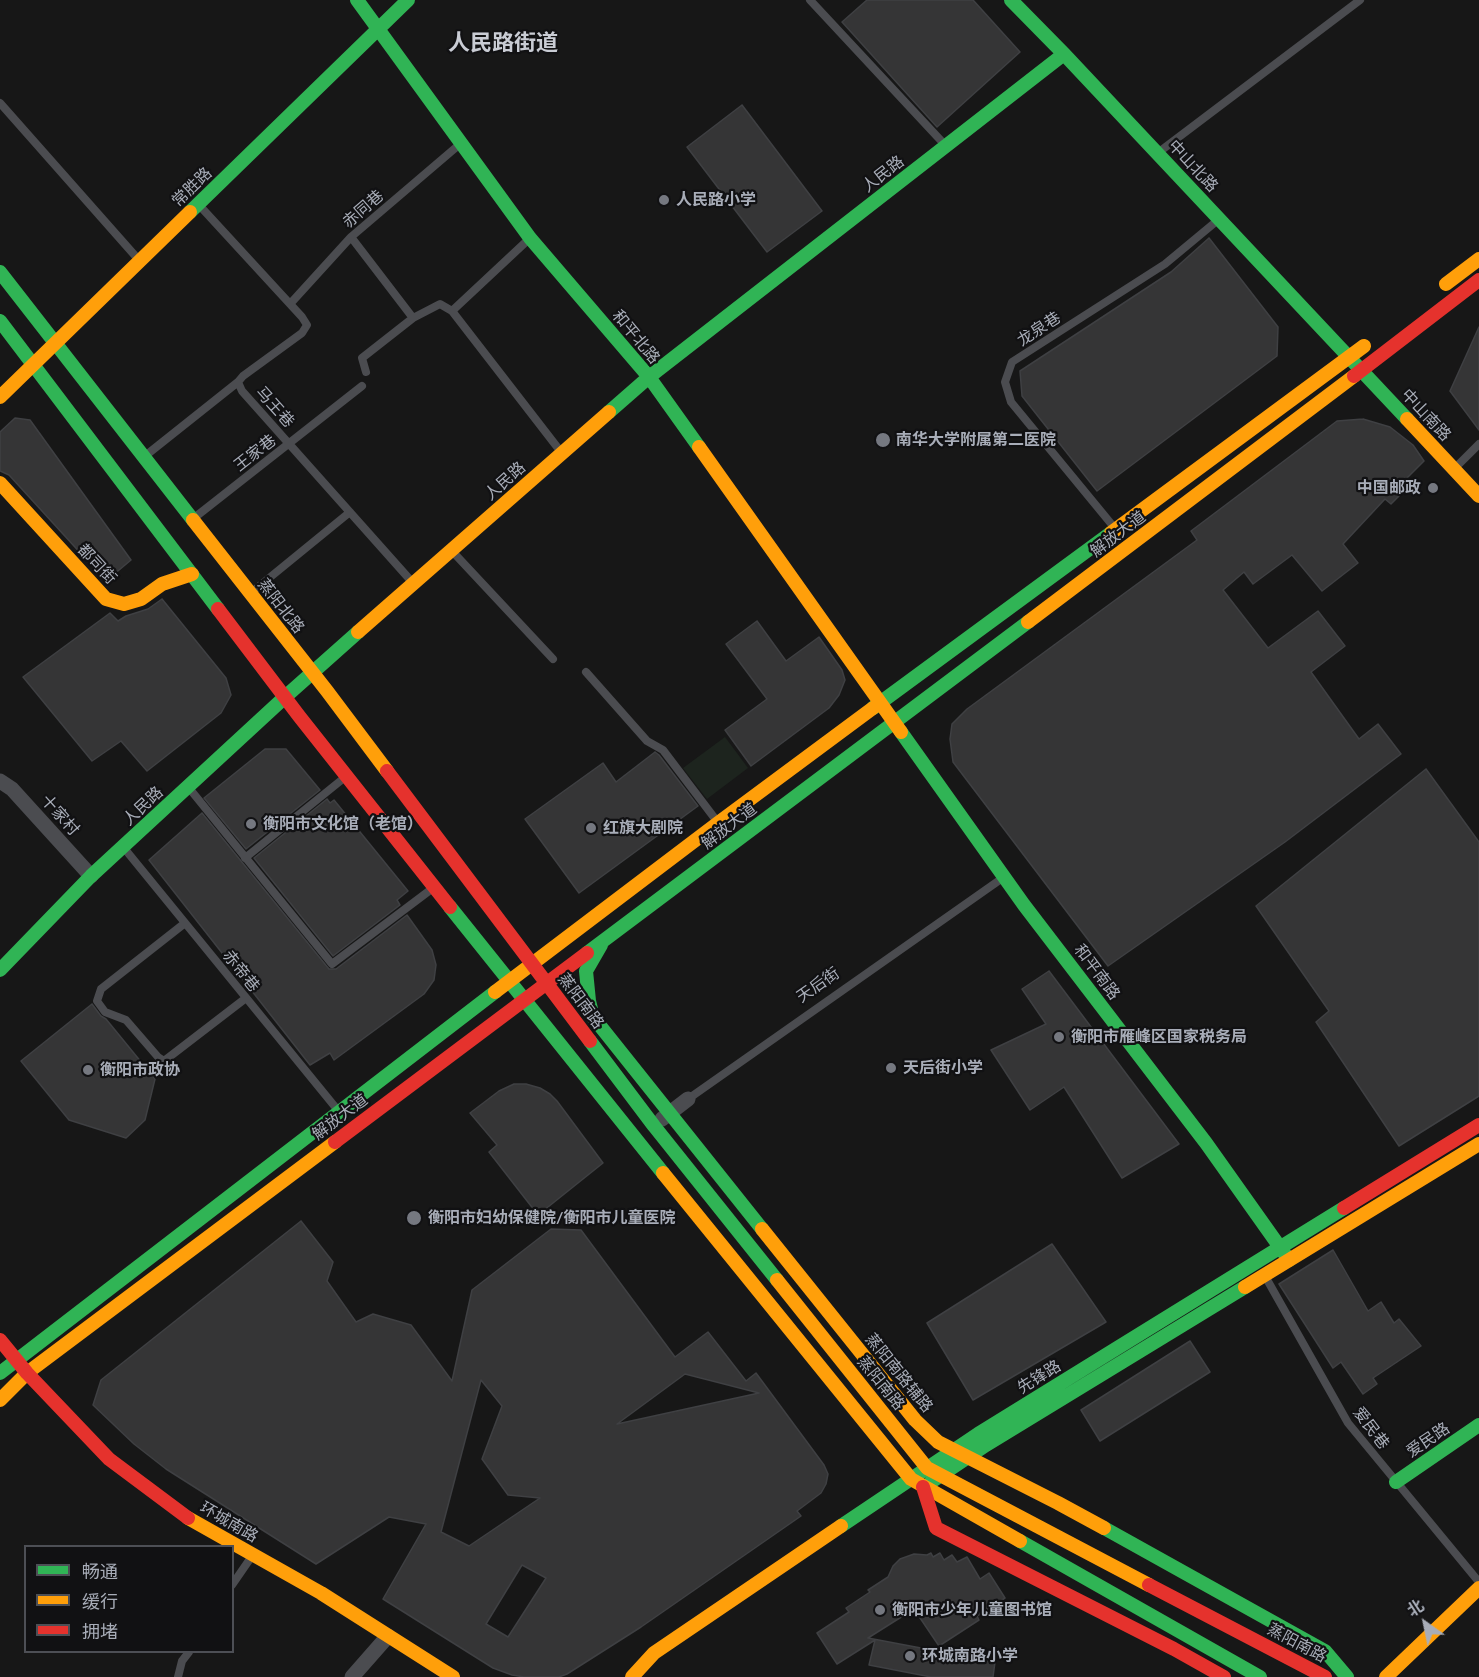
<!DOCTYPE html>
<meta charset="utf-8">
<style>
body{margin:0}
#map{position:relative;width:1479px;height:1677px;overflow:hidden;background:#171717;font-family:Lato,"Noto Sans SC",sans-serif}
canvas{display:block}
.legend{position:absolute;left:24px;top:1545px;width:210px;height:108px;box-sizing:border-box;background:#111113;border:2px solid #4d4f55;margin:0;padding:8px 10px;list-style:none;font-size:18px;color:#a8adb8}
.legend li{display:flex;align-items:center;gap:12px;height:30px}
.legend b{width:30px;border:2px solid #4d4f55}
.north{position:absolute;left:1395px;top:1593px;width:60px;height:60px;-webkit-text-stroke:4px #111113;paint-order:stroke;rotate:327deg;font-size:16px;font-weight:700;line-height:24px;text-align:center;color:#a8adb8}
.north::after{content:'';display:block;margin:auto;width:21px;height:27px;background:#a8adb8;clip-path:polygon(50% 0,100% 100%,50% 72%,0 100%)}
</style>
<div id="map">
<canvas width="1479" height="1677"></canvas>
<ul class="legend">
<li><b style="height:8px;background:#30b455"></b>畅通</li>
<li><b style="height:8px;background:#ff9f0a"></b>缓行</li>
<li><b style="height:8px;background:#e5322d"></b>拥堵</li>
</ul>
<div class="north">北</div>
</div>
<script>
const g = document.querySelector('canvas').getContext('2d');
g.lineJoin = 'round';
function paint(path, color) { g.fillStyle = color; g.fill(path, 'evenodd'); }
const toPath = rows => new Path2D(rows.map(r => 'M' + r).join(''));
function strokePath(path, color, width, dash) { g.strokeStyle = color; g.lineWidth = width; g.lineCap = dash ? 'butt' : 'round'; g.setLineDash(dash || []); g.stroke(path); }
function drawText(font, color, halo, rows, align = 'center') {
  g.font = font + ' Lato,"Noto Sans SC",sans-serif'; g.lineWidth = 4.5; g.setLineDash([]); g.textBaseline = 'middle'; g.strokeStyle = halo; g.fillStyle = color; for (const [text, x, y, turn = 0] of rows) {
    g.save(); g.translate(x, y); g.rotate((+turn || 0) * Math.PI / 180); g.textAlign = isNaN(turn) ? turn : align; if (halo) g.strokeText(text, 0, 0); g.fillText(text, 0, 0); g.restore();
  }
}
paint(toPath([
 [725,737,748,768,707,799,683,768]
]), '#1d241e');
const building = toPath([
 [867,0,973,0,1020,52,937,127,842,22,867,0],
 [742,105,822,211,767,252,687,147,742,105],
 [1209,238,1278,327,1277,356,1097,491,1022,396,1020,371,1171,272,1209,238],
 [1479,327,1479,430,1450,391,1479,327],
 [15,418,30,420,131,560,106,581,9,475,0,471,0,432,15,418],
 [1363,419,1390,427,1413,445,1424,461,1401,484,1406,489,1391,504,1385,499,1343,544,1358,563,1322,591,1292,555,1253,584,1244,572,1223,590,1268,648,1318,611,1345,646,1311,672,1359,739,1378,724,1401,754,1285,842,1108,966,953,762,950,739,952,724,967,709,1197,540,1191,531,1337,421,1363,419],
 [162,599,226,678,231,695,221,713,147,771,121,741,92,761,23,677,110,613,118,621,126,616,148,609,162,599],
 [757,621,786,661,819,637,842,670,845,680,839,695,829,708,751,766,725,730,767,699,726,644,757,621],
 [265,749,286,749,320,790,246,849,204,798,265,749],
 [655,752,659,755,698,806,579,893,525,819,603,763,616,782,655,752],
 [1426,769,1479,842,1479,1096,1399,1146,1316,1022,1329,1011,1256,906,1426,769],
 [327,799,330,803,334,800,408,891,397,900,400,905,333,956,254,858,327,799],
 [202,813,329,969,336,969,407,915,432,950,436,965,434,980,424,994,334,1060,330,1053,310,1065,149,860,202,813],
 [1049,971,1179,1144,1122,1178,1064,1087,1030,1110,991,1050,1046,1024,1022,989,1049,971],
 [92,1004,101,1016,106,1019,155,1079,145,1120,126,1138,69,1120,21,1061,92,1004],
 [514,1084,526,1084,540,1088,550,1094,557,1101,603,1163,538,1215,489,1152,497,1145,470,1113,499,1091,514,1084],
 [301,1221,333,1262,327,1281,356,1322,373,1314,411,1325,452,1381,472,1290,551,1229,581,1230,675,1357,708,1332,746,1381,756,1373,824,1465,828,1474,826,1484,821,1493,797,1511,801,1516,641,1627,567,1674,559,1677,524,1677,512,1675,493,1668,383,1599,426,1524,389,1517,316,1564,166,1469,134,1444,93,1405,101,1380,301,1221],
 [685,1374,759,1393,617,1424,685,1374],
 [481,1380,502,1406,482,1459,508,1495,540,1498,469,1546,441,1532,481,1380],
 [522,1565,546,1578,508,1637,486,1624,522,1565],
 [1052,1244,1106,1322,973,1400,927,1323,1052,1244],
 [1333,1250,1368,1311,1381,1302,1394,1323,1399,1319,1421,1346,1373,1378,1377,1384,1363,1394,1341,1362,1333,1368,1279,1284,1333,1250],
 [1190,1341,1210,1372,1100,1441,1081,1410,1190,1341],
 [931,1553,933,1557,940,1553,944,1560,952,1555,957,1562,967,1557,980,1579,989,1573,1005,1598,977,1616,979,1620,939,1646,914,1609,868,1638,995,1662,993,1677,931,1677,869,1665,875,1640,837,1664,817,1633,849,1612,846,1608,870,1592,868,1590,888,1577,893,1566,900,1559,914,1554,927,1555,931,1553]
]);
paint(building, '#353536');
strokePath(building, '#3f4043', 1.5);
strokePath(toPath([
 [810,0,946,146],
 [0,103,138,259],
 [1159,152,1360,0],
 [199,205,302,317,307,325,302,333,243,376,238,382,242,391,413,583],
 [351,237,413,318],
 [290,304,351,237,460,144],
 [452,311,561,452],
 [366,372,362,358,413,318,440,304,452,311,529,239],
 [145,456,238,382],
 [1455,468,1479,444],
 [194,518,362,386],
 [1113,526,1011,402,1005,382,1012,362,1165,264,1218,220],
 [452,551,553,659],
 [252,592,350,512],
 [586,672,647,741,663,750,716,820],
 [189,788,332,964,433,888],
 [124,848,336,1108],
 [245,858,344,778],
 [185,923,101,989,97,1001,105,1012,126,1020,158,1057,164,1061,246,998],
 [688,1099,1004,877],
 [1265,1276,1348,1423,1479,1582],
 [232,1585,252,1556],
 [178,1677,182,1661,189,1652]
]), '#4b4c50', 8);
strokePath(toPath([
 [0,781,12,789,91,876],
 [662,1119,688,1099],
 [352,1677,388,1636]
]), '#4b4c50', 15);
strokePath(toPath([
 [357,0,530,238,649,377,699,447],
 [1011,0,1064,54,1407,419],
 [190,212,408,0],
 [0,272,193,520],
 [0,321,218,609],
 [609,412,649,377,1064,54],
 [873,708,1111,533],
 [901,732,1024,905,1206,1143,1289,1260],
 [450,907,663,1173],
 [601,945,586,971,589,1001,593,1017,762,1229],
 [587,953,1028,622],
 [0,970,91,876,285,697,358,632],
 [590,1041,654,1126,777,1280],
 [0,1373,495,992],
 [931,1482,986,1445,1245,1287],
 [1396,1482,1479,1425],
 [841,1526,978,1434,1344,1208],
 [1104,1528,1325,1651,1347,1677],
 [1020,1541,1260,1677]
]), '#30b455', 14);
strokePath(toPath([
 [1446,284,1479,259],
 [0,397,190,212],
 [1407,419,1479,496],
 [699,447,901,732],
 [0,483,106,599,124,604,141,599,162,584,192,574],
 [193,520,327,691,387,771],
 [1111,533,1364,346],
 [1028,622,1354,376],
 [358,632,609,412],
 [495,992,718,823,873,708],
 [663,1173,911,1479,1020,1541],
 [762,1229,915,1420,938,1442,1058,1503,1104,1528],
 [777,1280,927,1468,1149,1585],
 [1245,1287,1479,1144],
 [0,1400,27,1373,335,1142],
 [188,1518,321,1593,453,1677],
 [632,1677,654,1653,841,1526],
 [1386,1677,1479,1588]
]), '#ff9f0a', 14);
strokePath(toPath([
 [1354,376,1479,280],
 [218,609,299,716,450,907],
 [387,771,590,1041],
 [335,1142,587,953],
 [1344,1208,1479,1125],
 [0,1340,27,1373,109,1459,188,1518],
 [923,1487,936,1528,1174,1649,1224,1677],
 [1149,1585,1325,1677]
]), '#e5322d', 14);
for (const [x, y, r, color] of [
 [664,200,6,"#757880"],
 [883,440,8,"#757880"],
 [1433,488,6,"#757880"],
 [251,824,6,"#757880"],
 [591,828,6,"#757880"],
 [1059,1037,6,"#757880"],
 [891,1068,6,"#757880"],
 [88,1070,6,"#757880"],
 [414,1218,8,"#757880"],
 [880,1610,6,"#757880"],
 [910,1656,6,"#757880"]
]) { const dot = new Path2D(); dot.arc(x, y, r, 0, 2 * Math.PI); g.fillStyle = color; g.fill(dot); strokePath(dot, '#111113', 2); }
drawText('16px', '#a8adb8', '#111113', [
 ["中山北路",1193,166,47],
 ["人民路",883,174,-38],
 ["常胜路",192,187,-44],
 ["赤同巷",363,209,-41],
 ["龙泉巷",1039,329,-33],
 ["和平北路",636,337,50],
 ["马王巷",275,407,48],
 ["中山南路",1426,415,47],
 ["王家巷",255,453,-38],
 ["人民路",505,481,-42],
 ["解放大道",1118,534,-37],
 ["都司街",97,564,47],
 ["蒸阳北路",281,606,52],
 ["人民路",143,806,-43],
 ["十家村",60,815,48],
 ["解放大道",729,826,-37],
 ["赤帝巷",241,971,51],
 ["和平南路",1097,972,53],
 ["天后街",818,985,-35],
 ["蒸阳南路",581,1001,53],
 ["解放大道",340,1117,-37],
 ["蒸阳南路辅路",899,1373,51],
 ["先锋路",1039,1377,-32],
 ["蒸阳南路",881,1383,51],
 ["爱民巷",1371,1428,53],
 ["爱民路",1428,1440,-34],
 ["环城南路",229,1522,30],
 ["蒸阳南路",1297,1643,28]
]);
drawText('bold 16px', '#a8adb8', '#111113', [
 ["人民路小学",676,200],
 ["南华大学附属第二医院",896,440],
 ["中国邮政",1421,488,"right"],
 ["衡阳市文化馆（老馆）",263,824],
 ["红旗大剧院",603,828],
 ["衡阳市雁峰区国家税务局",1071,1037],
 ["天后街小学",903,1068],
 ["衡阳市政协",100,1070],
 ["衡阳市妇幼保健院/衡阳市儿童医院",428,1218],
 ["衡阳市少年儿童图书馆",892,1610],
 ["环城南路小学",922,1656]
], 'left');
drawText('bold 22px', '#c9ccd4', '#111113', [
 ["人民路街道",503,43]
]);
</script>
